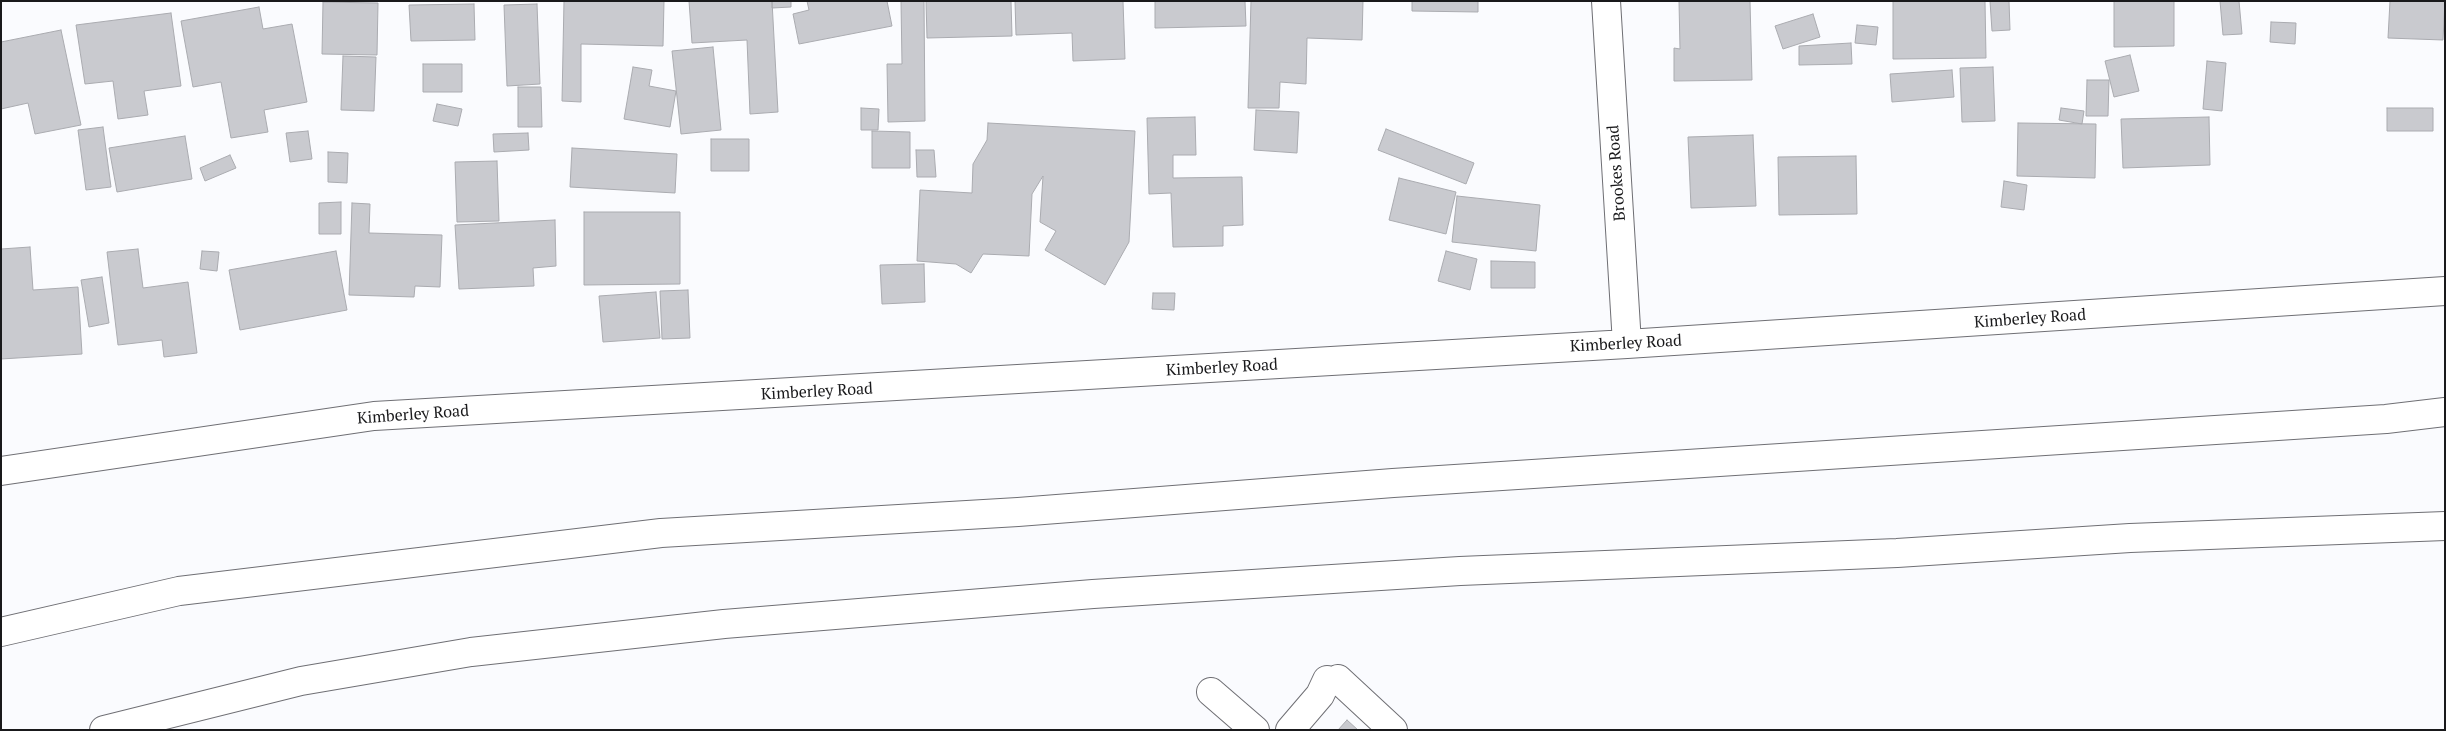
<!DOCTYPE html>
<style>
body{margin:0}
#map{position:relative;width:2446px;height:731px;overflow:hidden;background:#fafbfe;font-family:"PT Serif",serif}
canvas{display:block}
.frame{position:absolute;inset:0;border:2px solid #19191b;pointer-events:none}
</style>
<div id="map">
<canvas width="2446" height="731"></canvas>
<div class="frame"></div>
</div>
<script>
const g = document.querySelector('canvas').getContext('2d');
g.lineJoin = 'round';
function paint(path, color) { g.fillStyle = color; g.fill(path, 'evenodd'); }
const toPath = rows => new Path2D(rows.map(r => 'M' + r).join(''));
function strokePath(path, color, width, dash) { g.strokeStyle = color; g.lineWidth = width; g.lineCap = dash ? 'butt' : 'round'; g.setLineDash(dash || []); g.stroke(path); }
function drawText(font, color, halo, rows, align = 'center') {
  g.font = font + ' "PT Serif",serif'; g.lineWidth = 4; g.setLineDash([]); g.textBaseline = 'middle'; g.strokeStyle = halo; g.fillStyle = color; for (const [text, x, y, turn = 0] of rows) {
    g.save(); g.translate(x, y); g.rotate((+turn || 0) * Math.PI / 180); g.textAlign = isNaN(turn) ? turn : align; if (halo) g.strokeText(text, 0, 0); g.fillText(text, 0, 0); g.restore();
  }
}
const building = toPath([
 [564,1,664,1,663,46,581,44,581,102,562,101,564,1],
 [689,1,772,1,778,112,750,114,747,40,692,43,689,1],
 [772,1,791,1,791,7,772,8,772,1],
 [807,1,887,1,892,26,799,44,793,14,809,10,807,1],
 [901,1,924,1,925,121,888,122,887,64,902,64,901,1],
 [926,1,1011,1,1012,36,927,38,926,1],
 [1015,1,1123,1,1125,59,1073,61,1072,33,1016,35,1015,1],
 [1155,1,1245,1,1246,26,1155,28,1155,1],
 [1251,1,1363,1,1362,40,1307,38,1306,84,1280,82,1279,108,1248,108,1251,1],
 [1412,1,1478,1,1478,12,1412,11,1412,1],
 [1679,1,1750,1,1752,80,1674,81,1674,48,1680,49,1679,1],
 [1893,1,1985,1,1986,58,1893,59,1893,1],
 [1990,1,2009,1,2010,30,1992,31,1990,1],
 [2114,1,2174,1,2174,46,2114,47,2114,1],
 [2220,1,2239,1,2242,34,2223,35,2220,1],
 [2390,1,2445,1,2443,40,2388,38,2390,1],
 [323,2,378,3,377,55,322,54,323,2],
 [474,4,475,40,411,41,409,5,474,4],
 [537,4,540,84,507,86,504,5,537,4],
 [259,7,263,29,292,24,307,102,264,110,268,132,231,138,221,82,193,87,181,21,259,7],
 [171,13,181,86,144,91,148,115,118,119,113,81,85,84,76,25,171,13],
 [1813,14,1820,37,1783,49,1775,26,1813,14],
 [2271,22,2296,23,2295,44,2270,42,2271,22],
 [1857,25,1878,27,1876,45,1855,43,1857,25],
 [61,30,81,125,35,134,28,103,1,109,1,42,61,30],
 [1851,43,1852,64,1799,65,1799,46,1851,43],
 [713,47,721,130,681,134,672,51,713,47],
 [2130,55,2139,91,2114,97,2105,61,2130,55],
 [343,56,376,57,374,111,341,110,343,56],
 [2207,61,2226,63,2222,111,2203,109,2207,61],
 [423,64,462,64,462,92,423,92,423,64],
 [633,67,652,70,649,86,676,91,670,127,624,119,633,67],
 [1993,67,1995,121,1962,122,1960,68,1993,67],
 [1952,70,1954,97,1892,102,1890,74,1952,70],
 [2087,80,2109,80,2108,116,2086,116,2087,80],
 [518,87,541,87,542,127,518,127,518,87],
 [437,104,462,109,458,126,433,121,437,104],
 [861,108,879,109,878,130,861,130,861,108],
 [2061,108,2084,111,2082,124,2059,120,2061,108],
 [2387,108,2433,108,2433,131,2387,131,2387,108],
 [1256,110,1299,112,1297,153,1254,150,1256,110],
 [1195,117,1196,155,1173,155,1173,178,1242,177,1243,225,1223,226,1223,246,1173,247,1171,193,1149,194,1147,118,1195,117],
 [2209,117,2210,165,2123,168,2121,119,2209,117],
 [988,123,1135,131,1129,242,1105,285,1045,250,1056,231,1040,222,1043,176,1032,194,1029,256,983,254,971,273,956,264,917,261,920,190,972,193,973,164,987,140,988,123],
 [2018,123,2096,124,2095,178,2017,176,2018,123],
 [103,127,111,187,86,190,78,130,103,127],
 [1386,129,1474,163,1466,184,1378,150,1386,129],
 [308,131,312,159,290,162,286,133,308,131],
 [872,131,910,132,910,168,872,168,872,131],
 [528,133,529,150,494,152,493,134,528,133],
 [1753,135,1756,206,1691,208,1688,137,1753,135],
 [185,136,192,179,117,192,109,148,185,136],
 [711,139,749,139,749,171,711,171,711,139],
 [572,148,677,154,675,193,570,187,572,148],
 [916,150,934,150,936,177,917,177,916,150],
 [328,152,348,153,347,183,328,182,328,152],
 [230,155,236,168,205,181,200,168,230,155],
 [1856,156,1857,214,1779,215,1778,157,1856,156],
 [497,161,499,221,457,222,455,162,497,161],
 [1399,178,1456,192,1446,234,1389,220,1399,178],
 [2004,181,2027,185,2024,210,2001,207,2004,181],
 [1457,196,1540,205,1536,251,1452,242,1457,196],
 [341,202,341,234,319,234,319,203,341,202],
 [352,203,370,204,369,233,442,235,440,287,415,286,414,297,349,295,352,203],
 [584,212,680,212,680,284,584,285,584,212],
 [555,220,556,266,533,268,534,286,459,289,455,225,555,220],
 [30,247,33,290,78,287,82,354,1,359,1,249,30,247],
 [138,249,143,288,188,282,197,353,164,357,162,340,118,345,107,252,138,249],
 [202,251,219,252,217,271,200,269,202,251],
 [336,251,347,310,240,330,229,270,336,251],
 [1446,251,1477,259,1470,290,1438,281,1446,251],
 [1491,261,1535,262,1535,288,1491,288,1491,261],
 [924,264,925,302,882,304,880,265,924,264],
 [102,277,109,323,89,327,81,280,102,277],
 [688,290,690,338,662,339,660,291,688,290],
 [656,292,660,338,603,342,599,296,656,292],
 [1153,293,1175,293,1174,310,1152,309,1153,293],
 [1347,720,1358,730,1338,730,1347,720]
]);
paint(building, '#c9cacf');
strokePath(building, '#aaabb0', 1);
const minor = toPath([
 [1606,1,1627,344],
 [1,471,374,416,1627,344,2445,291],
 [1338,679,1393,730],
 [1211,692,1255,730],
 [1290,730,1320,695,1327,680]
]);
const highway = toPath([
 [1,632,179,591,661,533,1018,512,1393,483,2386,419,2445,412],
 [104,730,301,681,471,652,724,624,1093,594,1460,571,1897,553,2130,538,2445,526]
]);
strokePath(minor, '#6f6f74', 30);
strokePath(highway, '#6f6f74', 30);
strokePath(minor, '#fff', 28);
strokePath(highway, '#fff', 28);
drawText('16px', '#19191b', '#fff', [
 ["Brookes Road",1617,173,-94],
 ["Kimberley Road",2030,319,-4],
 ["Kimberley Road",1626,344,-3],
 ["Kimberley Road",1222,368,-3],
 ["Kimberley Road",817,392,-3],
 ["Kimberley Road",413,415,-4]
]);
</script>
